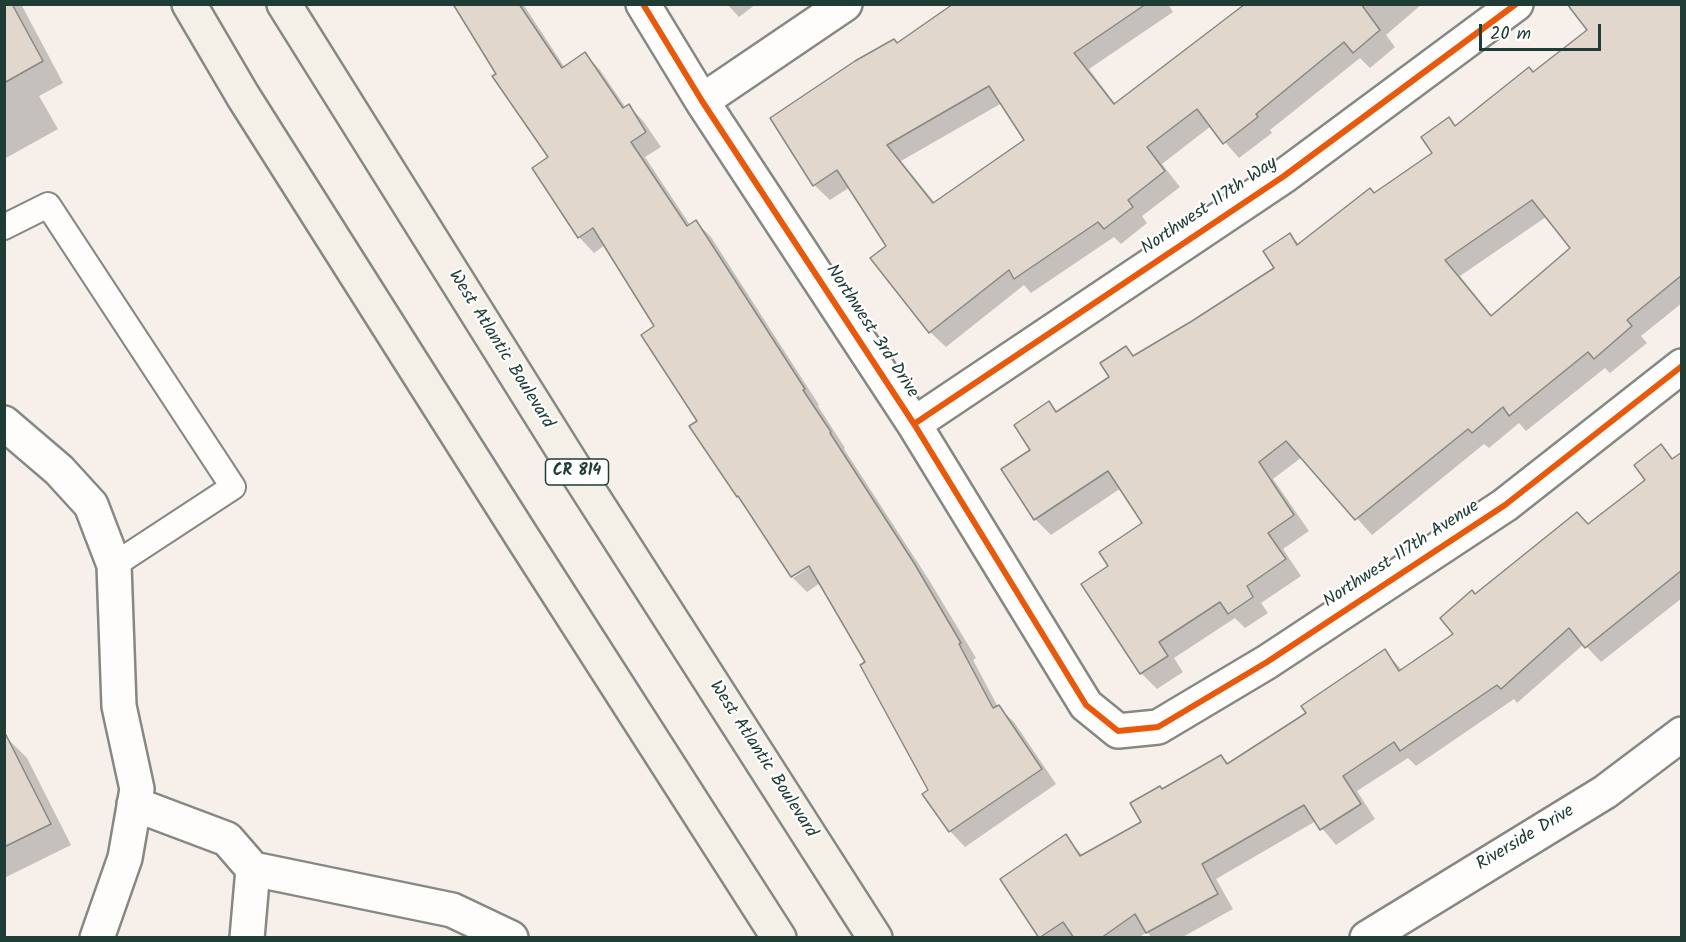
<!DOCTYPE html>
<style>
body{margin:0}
#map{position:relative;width:1686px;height:942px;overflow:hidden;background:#f7f0ea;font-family:Kalam,sans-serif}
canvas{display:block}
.frame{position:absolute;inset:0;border:6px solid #1f3d34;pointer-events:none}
.scale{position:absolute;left:1479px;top:24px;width:122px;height:27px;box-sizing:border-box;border:3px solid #1f3d34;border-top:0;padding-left:8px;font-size:18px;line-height:21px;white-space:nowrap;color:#1f3d34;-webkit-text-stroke:4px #fff;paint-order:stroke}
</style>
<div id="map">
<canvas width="1686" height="942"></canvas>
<div class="frame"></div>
<div class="scale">20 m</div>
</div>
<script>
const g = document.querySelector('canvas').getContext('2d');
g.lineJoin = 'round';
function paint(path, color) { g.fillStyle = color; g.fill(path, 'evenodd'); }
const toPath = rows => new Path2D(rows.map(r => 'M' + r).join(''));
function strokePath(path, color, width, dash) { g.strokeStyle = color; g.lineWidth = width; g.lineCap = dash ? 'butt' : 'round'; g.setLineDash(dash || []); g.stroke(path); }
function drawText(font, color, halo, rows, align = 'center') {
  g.font = font + ' Kalam,sans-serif'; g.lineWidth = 4.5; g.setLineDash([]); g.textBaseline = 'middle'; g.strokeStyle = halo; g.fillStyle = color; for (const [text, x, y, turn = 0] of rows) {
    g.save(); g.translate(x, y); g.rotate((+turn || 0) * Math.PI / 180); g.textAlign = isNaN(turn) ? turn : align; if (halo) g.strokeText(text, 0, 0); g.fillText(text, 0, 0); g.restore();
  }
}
paint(toPath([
 [4,4,21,4,63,83,39,96,58,129,4,159],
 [455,4,523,4,565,68,585,54,600,70,626,108,629,106,644,122,661,147,645,157,690,225,696,222,711,237,819,405,818,406,845,448,844,449,929,580,976,658,973,660,998,707,1014,722,1056,784,965,847,950,831,867,663,820,583,807,592,792,577,745,503,738,496,699,421,656,327,605,245,594,253,579,237,550,158],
 [814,561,816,563,793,578,793,574],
 [727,4,756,4,739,17],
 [956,4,1168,4,1173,12,1089,69,1116,105,1248,4,1422,4,1386,35,1395,47,1370,68,1360,58,1270,130,1272,133,1239,158,1211,126,1162,164,1180,187,1142,216,1147,223,1121,244,1114,237,1031,293,1024,285,946,347,930,332,888,246,850,187,830,200,814,185,898,44],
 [1002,103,1026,140,935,203,901,161],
 [1682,4,1682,303,1641,336,1647,343,1610,373,1605,368,1526,431,1519,423,1489,448,1484,444,1372,535,1302,457,1273,479,1309,531,1283,549,1301,576,1261,603,1268,613,1245,628,1235,618,1174,658,1183,672,1157,689,1141,673,1110,566,1144,523,1121,488,1051,535,1035,519,1032,451,1049,403,1058,413,1111,378,1126,348,1135,357,1277,268,1289,235,1300,245,1434,154,1449,119,1456,127,1533,73],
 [1546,217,1572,249,1493,317,1460,276],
 [1661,446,1682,468,1682,598,1601,662,1584,644,1517,703,1514,699,1416,766,1408,758,1357,791,1375,819,1336,845,1316,821,1216,879,1233,909,1181,938,1152,938,1147,932,1138,938,1041,938,1002,880,1065,836,1083,856,1143,823,1163,791,1221,756,1229,764,1308,714,1384,651,1402,670,1455,634,1475,596,1589,525,1647,480],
 [4,737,6,737,27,758,71,845,4,878]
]), '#0003');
const building = toPath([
 [4,4,12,4,43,61,4,83,4,4],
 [453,4,519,4,562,68,585,52,623,108,629,104,646,132,631,142,687,226,696,220,805,389,803,390,831,432,830,433,914,563,961,643,959,644,993,708,999,705,1042,769,949,832,922,794,928,790,860,665,865,662,809,566,791,577,738,496,737,497,689,426,697,421,641,335,654,326,593,228,578,238,532,168,548,157,492,76,496,74,453,4],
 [953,4,1146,4,1074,53,1114,104,1245,4,1361,4,1380,30,1353,53,1344,42,1256,114,1258,117,1223,144,1197,109,1147,147,1165,171,1128,200,1133,207,1104,229,1098,222,1014,279,1009,270,929,333,870,258,886,246,837,170,813,186,770,118,855,61,894,39,897,43,953,4],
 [989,86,1024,140,933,203,887,145,989,86],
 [1567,4,1682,4,1682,275,1627,320,1632,326,1594,359,1588,352,1509,416,1503,407,1472,433,1468,429,1355,520,1286,441,1259,462,1294,515,1268,533,1286,559,1247,586,1253,597,1228,614,1220,602,1159,642,1168,656,1140,674,1081,584,1108,566,1099,552,1142,523,1108,471,1034,520,1001,469,1030,450,1014,425,1049,401,1056,412,1109,377,1100,363,1126,346,1133,356,1192,321,1274,268,1263,251,1290,233,1297,245,1370,188,1374,193,1432,153,1421,137,1449,117,1455,126,1529,67,1533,72,1587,30,1567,4],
 [1532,200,1570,248,1491,316,1445,260,1532,200],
 [1661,444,1672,459,1682,452,1682,570,1585,648,1569,628,1501,689,1497,685,1400,751,1394,742,1343,776,1361,804,1320,830,1304,805,1202,864,1218,894,1146,933,1135,914,1101,938,1074,938,1063,922,1039,938,1000,879,1066,834,1080,856,1141,822,1130,803,1160,786,1162,789,1221,755,1227,764,1306,713,1301,706,1385,649,1399,671,1453,634,1440,618,1472,590,1475,594,1577,512,1588,524,1645,480,1634,465,1661,444],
 [4,731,51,824,4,847,4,731]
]);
paint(building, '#e1d7cd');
strokePath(building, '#868884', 1.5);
const service = toPath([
 [4,227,48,205,233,487,114,565]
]);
const minor = toPath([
 [643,4,702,101,914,424,1086,705,1118,731,1158,727,1267,662,1505,505,1682,366],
 [702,101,845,4],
 [4,423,59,470,91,505,114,565,119,706,137,789,125,858,97,938],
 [914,424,1284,176,1516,4],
 [134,804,227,839,253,869,452,910,511,938],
 [247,938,253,869]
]);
const tertiary = toPath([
 [1367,938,1605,792,1682,734]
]);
const primary = toPath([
 [189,4,243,96,519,532,779,938],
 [284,4,571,463,875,938]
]);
strokePath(service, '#868884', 28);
strokePath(minor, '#868884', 38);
strokePath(tertiary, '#868884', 38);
strokePath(primary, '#868884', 38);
strokePath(service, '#fefdfc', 24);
strokePath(minor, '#fefdfc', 33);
strokePath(tertiary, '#fefdfc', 33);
strokePath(primary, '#f4efe7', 33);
strokePath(toPath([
 [643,4,702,101,914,424,1086,705,1118,731,1158,727,1267,662,1505,505,1682,366],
 [914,424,1284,176,1516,4]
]), '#e8590c', 6);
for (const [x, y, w] of [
 [577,472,63]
]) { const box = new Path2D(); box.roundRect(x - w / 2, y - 13, w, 26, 4.5); g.fillStyle = '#fff'; g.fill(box); strokePath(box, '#1f3d34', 1.5); }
drawText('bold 16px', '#1f3d34', null, [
 ["CR 814",577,472]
]);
drawText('18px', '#1f3d34', '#fff', [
 ["Northwest 117th Way",1210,207,-34],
 ["Northwest 3rd Drive",871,332,57],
 ["West Atlantic Boulevard",500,350,58],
 ["Northwest 117th Avenue",1402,555,-33],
 ["West Atlantic Boulevard",762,760,57],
 ["Riverside Drive",1526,839,-31]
]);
</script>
